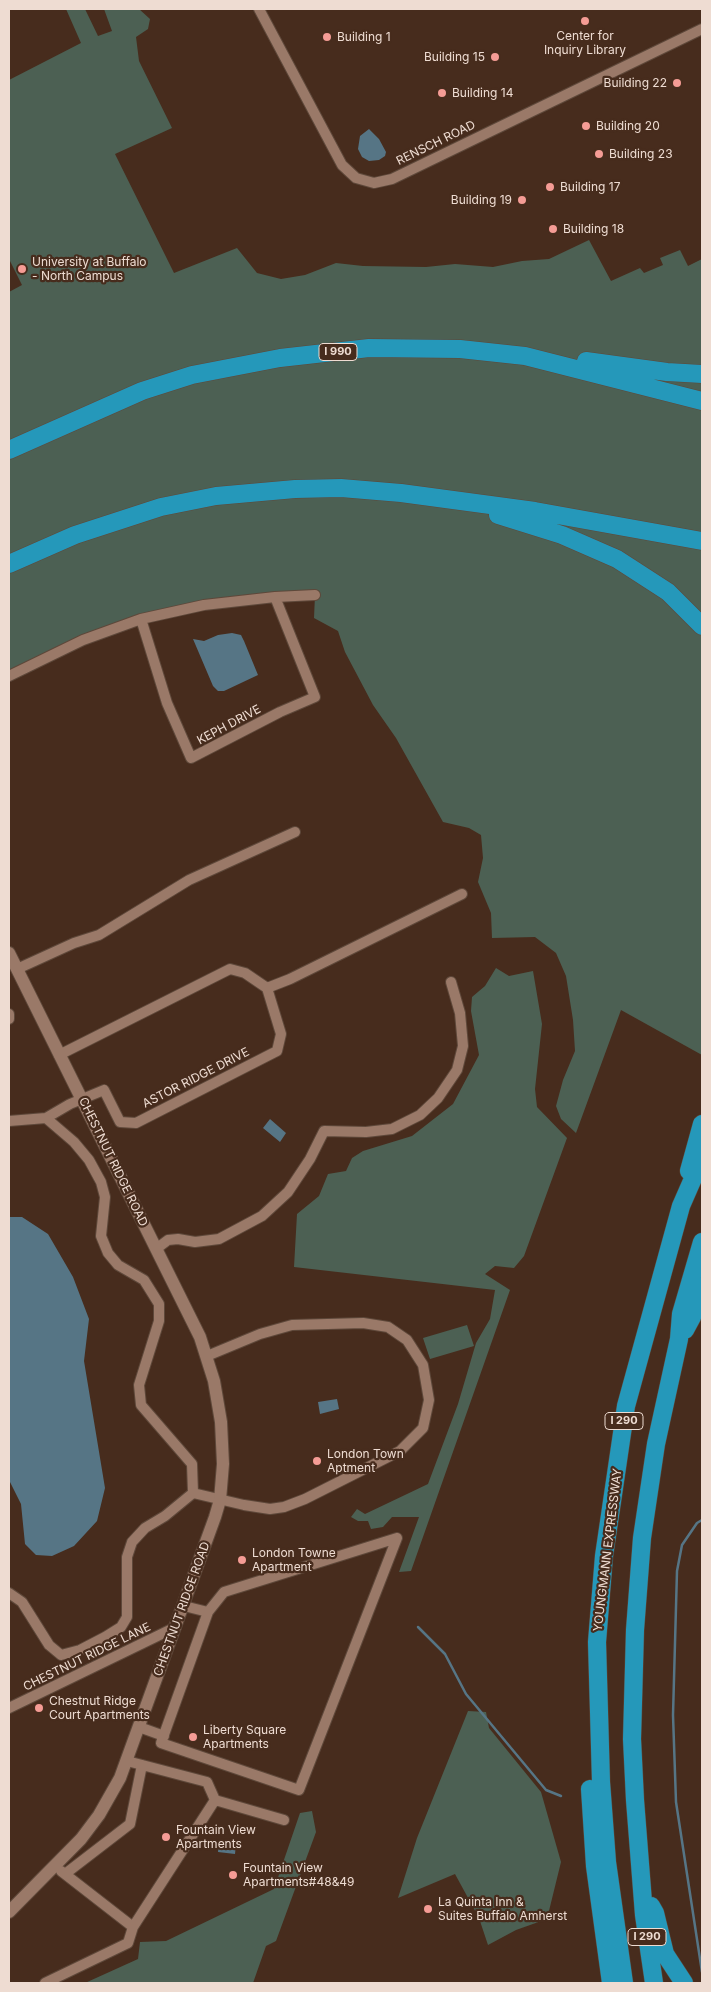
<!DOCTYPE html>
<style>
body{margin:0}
#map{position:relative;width:711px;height:1992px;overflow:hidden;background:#472c1d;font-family:Inter,sans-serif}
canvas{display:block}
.frame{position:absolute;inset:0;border:10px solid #eedcd2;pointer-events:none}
</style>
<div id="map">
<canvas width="711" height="1992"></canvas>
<div class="frame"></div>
</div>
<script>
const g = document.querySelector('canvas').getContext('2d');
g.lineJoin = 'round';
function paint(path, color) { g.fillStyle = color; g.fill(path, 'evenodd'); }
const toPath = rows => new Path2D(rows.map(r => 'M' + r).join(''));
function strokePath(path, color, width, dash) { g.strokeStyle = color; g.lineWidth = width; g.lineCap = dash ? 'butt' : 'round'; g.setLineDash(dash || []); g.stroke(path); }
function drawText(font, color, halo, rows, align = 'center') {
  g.font = font + ' Inter,sans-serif'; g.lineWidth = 4.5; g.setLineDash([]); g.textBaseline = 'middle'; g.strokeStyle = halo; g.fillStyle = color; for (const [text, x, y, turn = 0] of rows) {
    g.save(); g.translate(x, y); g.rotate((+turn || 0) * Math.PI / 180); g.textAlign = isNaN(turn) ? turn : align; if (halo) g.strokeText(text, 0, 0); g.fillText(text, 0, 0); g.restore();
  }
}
paint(toPath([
 [66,9,85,9,98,36,112,31,104,9,139,9,150,19,148,29,136,37,139,61,172,128,115,154,174,273,237,248,257,273,281,279,305,275,336,263,363,266,426,267,455,264,493,267,522,261,549,259,589,240,611,281,640,268,644,273,663,265,660,258,680,250,688,266,702,259,702,1055,621,1010,576,1133,561,1119,556,1106,563,1080,575,1051,573,1020,566,976,556,953,535,937,492,938,491,913,478,882,483,858,481,835,469,828,443,822,396,738,373,705,345,652,338,631,314,618,315,595,275,597,141,619,9,676,9,292,22,285,9,259,9,80,81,43],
 [496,968,509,976,533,971,542,1024,535,1089,537,1107,567,1138,524,1256,514,1268,495,1266,485,1274,510,1290,411,1571,399,1572,419,1517,392,1517,383,1527,371,1529,368,1521,358,1521,351,1517,357,1509,365,1514,428,1484,458,1404,476,1343,490,1319,495,1290,294,1267,297,1214,319,1196,328,1174,346,1171,352,1158,363,1151,412,1136,453,1104,479,1055,471,1011,472,997,485,986],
 [467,1325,474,1346,430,1359,423,1338],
 [468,1711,486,1712,489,1728,541,1792,561,1862,547,1919,516,1930,488,1945,479,1918,455,1874,398,1898,417,1838],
 [312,1811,316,1832,276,1941,266,1946,253,1983,85,1983,138,1959,140,1942,166,1941,274,1889,300,1813]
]), '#4c6053');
paint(toPath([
 [369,129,379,139,386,152,385,156,379,160,369,161,362,157,358,149,360,136],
 [232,633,241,635,244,641,258,675,224,691,218,691,213,686,193,639,204,641,218,635],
 [270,1119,286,1133,280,1142,263,1128],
 [9,1217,22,1217,48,1234,73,1277,89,1319,84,1361,105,1488,97,1521,74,1546,52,1556,36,1555,25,1544,21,1504,9,1480],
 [337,1399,339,1409,320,1414,318,1402],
 [219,1841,236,1844,235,1854,218,1852]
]), '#567585');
strokePath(toPath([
 [702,1520,697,1523,682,1545,677,1571,673,1715,676,1802,702,1972],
 [418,1627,445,1654,466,1694,546,1790,561,1796]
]), '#567585', 2.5);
const minor = toPath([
 [259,9,342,165,356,178,374,183,392,179,702,29],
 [141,619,167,703,191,758,280,712,315,697,275,597],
 [9,676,83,640,141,619,204,605,275,597,315,595],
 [17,969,74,943,99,935,189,880,295,832],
 [9,1014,9,1019],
 [59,1055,230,969,245,973,267,988,290,979,462,894],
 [46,1118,74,1142,89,1160,101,1182,105,1197,101,1236,108,1253,118,1265,144,1280,159,1304,159,1321,139,1385,141,1405,192,1464,193,1493,244,1505,270,1509,284,1507,305,1499,400,1451,423,1428,429,1400,423,1365,407,1340,388,1327,363,1323,292,1325,260,1334,207,1356],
 [9,1121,46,1118,70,1104,104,1090,120,1122,136,1123,277,1051,281,1034,267,988],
 [156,1249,168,1240,178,1239,195,1242,219,1239,262,1216,288,1192,310,1159,324,1131,366,1132,392,1129,420,1115,438,1098,457,1070,463,1046,460,1013,451,982],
 [397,1538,299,1790,161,1743,208,1612,224,1592,397,1538],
 [9,1593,22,1602,49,1645,61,1655,80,1650,105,1637,121,1627,127,1617,127,1557,132,1542,145,1528,165,1516,193,1493],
 [184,1606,208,1612],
 [9,1708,176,1627],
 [139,1727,164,1736],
 [127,1761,207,1782,215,1800,284,1820],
 [61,1871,133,1927],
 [65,1874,130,1824,142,1765],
 [45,1983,128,1943,133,1927,215,1800]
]);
const tertiary = toPath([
 [9,953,200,1337,214,1381,221,1422,223,1464,220,1500,215,1517,120,1778,99,1815,81,1839,9,1912]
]);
const motorway = toPath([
 [586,361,667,372,702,374],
 [9,450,142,391,192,375,280,358,369,348,460,349,525,356,702,401],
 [498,515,562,535,617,559,668,592,702,626],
 [9,564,75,535,161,507,216,496,295,489,341,488,401,493,535,511,702,541],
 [689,1171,702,1124],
 [685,1330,692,1317,702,1287],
 [590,1789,595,1866,611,1983],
 [651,1906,655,1913,665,1954,684,1983],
 [624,1983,607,1862,601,1782,597,1642,604,1556,626,1406,681,1206,702,1158],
 [654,1983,644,1915,635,1800,632,1739,635,1630,642,1538,656,1444,679,1339,681,1314,702,1242]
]);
strokePath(minor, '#5e483a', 12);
strokePath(tertiary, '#5e483a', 14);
strokePath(motorway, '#5e483a', 19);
strokePath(minor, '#9a7968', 10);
strokePath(tertiary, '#9a7968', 12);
strokePath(motorway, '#2598ba', 18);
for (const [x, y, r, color] of [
 [585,21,5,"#f59c95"],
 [327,37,5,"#f59c95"],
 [495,57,5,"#f59c95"],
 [677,83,5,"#f59c95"],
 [442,93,5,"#f59c95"],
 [586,126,5,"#f59c95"],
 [599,154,5,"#f59c95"],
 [550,187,5,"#f59c95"],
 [522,200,5,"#f59c95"],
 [553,229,5,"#f59c95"],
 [22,269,5,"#f59c95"],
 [317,1461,5,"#f59c95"],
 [242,1560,5,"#f59c95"],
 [39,1708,5,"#f59c95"],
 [193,1737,5,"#f59c95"],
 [166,1837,5,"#f59c95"],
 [233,1875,5,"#f59c95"],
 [428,1909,5,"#f59c95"]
]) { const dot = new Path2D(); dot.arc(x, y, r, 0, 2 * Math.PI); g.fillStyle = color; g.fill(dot); strokePath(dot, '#472c1d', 2); }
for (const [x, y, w] of [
 [338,352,38],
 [624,1421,38],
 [647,1937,38]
]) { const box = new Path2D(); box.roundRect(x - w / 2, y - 8.5, w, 17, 4); g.fillStyle = '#472c1d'; g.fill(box); strokePath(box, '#eedcd2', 1); }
drawText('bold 11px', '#eedcd2', null, [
 ["I 990",338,352],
 ["I 290",624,1421],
 ["I 290",647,1937]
]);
drawText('12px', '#eedcd2', '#472c1d', [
 ["Center for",585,36,"center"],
 ["Inquiry Library",585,50,"center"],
 ["Building 1",337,37],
 ["Building 15",485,57,"right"],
 ["Building 22",667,83,"right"],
 ["Building 14",452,93],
 ["Building 20",596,126],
 ["Building 23",609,154],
 ["Building 17",560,187],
 ["Building 19",512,200,"right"],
 ["Building 18",563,229],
 ["University at Buffalo",32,262],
 ["- North Campus",32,276],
 ["London Town",327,1454],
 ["Aptment",327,1468],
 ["London Towne",252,1553],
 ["Apartment",252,1567],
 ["Chestnut Ridge",49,1701],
 ["Court Apartments",49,1715],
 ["Liberty Square",203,1730],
 ["Apartments",203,1744],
 ["Fountain View",176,1830],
 ["Apartments",176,1844],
 ["Fountain View",243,1868],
 ["Apartments#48&49",243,1882],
 ["La Quinta Inn &",438,1902],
 ["Suites Buffalo Amherst",438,1916]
], 'left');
drawText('12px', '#eedcd2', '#472c1d', [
 ["RENSCH ROAD",436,143,-26],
 ["KEPH DRIVE",229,725,-28],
 ["ASTOR RIDGE DRIVE",196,1078,-27],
 ["CHESTNUT RIDGE ROAD",113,1162,64],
 ["YOUNGMANN EXPRESSWAY",608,1550,-83],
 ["CHESTNUT RIDGE ROAD",182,1609,-70],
 ["CHESTNUT RIDGE LANE",87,1657,-26]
]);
</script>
